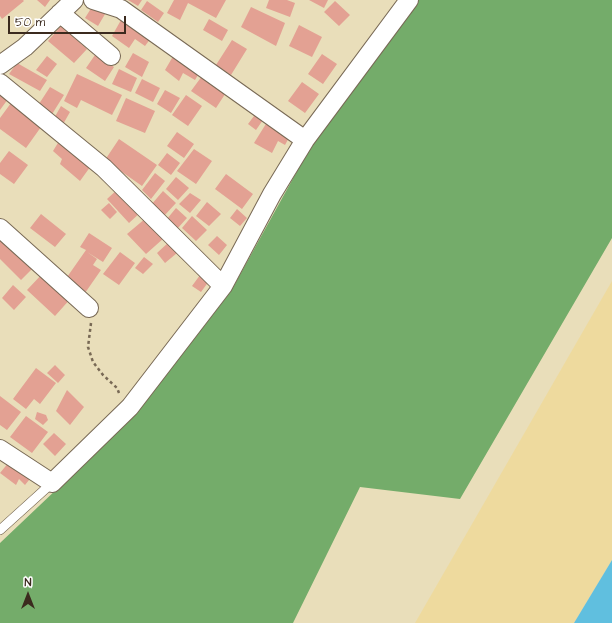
<!DOCTYPE html>
<style>
body{margin:0}
#map{position:relative;width:612px;height:623px;overflow:hidden;background:#e9deba;font-family:"Architects Daughter",sans-serif}
canvas{display:block}
.north{position:absolute;left:8px;top:575px;width:40px;height:40px;-webkit-text-stroke:3px #fff;paint-order:stroke;rotate:0deg;font-size:11px;font-weight:700;line-height:16px;text-align:center;color:#3b2a1e}
.north::after{content:'';display:block;margin:auto;width:14px;height:18px;background:#3b2a1e;clip-path:polygon(50% 0,100% 100%,50% 72%,0 100%)}
.scale{position:absolute;left:8px;top:16px;width:118px;height:18px;box-sizing:border-box;border:2px solid #3b2a1e;border-top:0;padding-left:5px;font-size:12px;line-height:14px;white-space:nowrap;color:#3b2a1e;-webkit-text-stroke:3px #fff;paint-order:stroke}
</style>
<div id="map">
<canvas width="612" height="623"></canvas>
<div class="north">N</div>
<div class="scale">50 m</div>
</div>
<script>
const g = document.querySelector('canvas').getContext('2d');
g.lineJoin = 'round';
function paint(path, color) { g.fillStyle = color; g.fill(path, 'evenodd'); }
const toPath = rows => new Path2D(rows.map(r => 'M' + r).join(''));
function strokePath(path, color, width, dash) { g.strokeStyle = color; g.lineWidth = width; g.lineCap = dash ? 'butt' : 'round'; g.setLineDash(dash || []); g.stroke(path); }
paint(toPath([
 [418,0,612,0,612,238,460,499,360,487,293,623,0,623,0,543,136,414,231,291,312,144]
]), '#74ac6a');
paint(toPath([
 [612,281,612,560,574,623,415,623]
]), '#eeda9e');
paint(toPath([
 [612,560,612,623,574,623]
]), '#60bfdf');
paint(toPath([
 [0,0,23,0,24,1,2,19,0,16],
 [37,0,50,0,45,7],
 [128,0,142,0,138,6],
 [174,0,226,0,216,18,188,3,180,20,167,13],
 [269,0,287,0,295,3,290,17,266,8],
 [309,0,328,0,324,8],
 [147,1,164,13,158,22,141,10],
 [335,1,350,15,339,26,324,12],
 [95,2,108,9,98,26,85,18],
 [251,7,285,23,276,46,241,27],
 [209,19,228,30,222,41,203,30],
 [121,20,151,38,145,46,135,39,129,48,112,36],
 [299,25,322,37,312,57,289,46],
 [61,26,87,49,74,63,48,41],
 [232,40,247,49,231,75,216,65],
 [133,53,149,62,142,77,125,67],
 [175,53,201,70,195,80,183,73,179,81,165,70],
 [322,54,337,64,323,84,308,74],
 [95,55,114,67,105,81,86,68],
 [47,56,57,64,47,77,36,70],
 [17,63,47,80,40,91,9,74],
 [119,69,137,78,131,92,112,84],
 [205,72,229,88,216,108,191,91],
 [77,74,122,95,112,115,81,100,77,108,64,101],
 [142,79,160,88,153,102,135,93],
 [302,82,319,94,305,113,288,101],
 [50,87,64,95,49,119,35,110],
 [165,90,180,98,171,113,157,104],
 [0,94,8,99,0,110],
 [186,95,202,106,188,126,172,115],
 [126,98,155,111,145,133,116,121],
 [11,103,41,127,26,148,0,129,0,118],
 [61,106,70,112,62,126,53,120],
 [257,112,265,117,256,130,248,124],
 [269,119,291,134,285,145,278,141,272,153,254,143],
 [177,132,194,144,184,158,167,146],
 [61,138,93,163,80,181,60,164,62,159,53,151],
 [119,139,157,165,142,186,105,160],
 [194,149,212,161,196,184,177,171],
 [9,151,28,165,14,184,0,174,0,163],
 [167,153,180,163,171,175,158,165],
 [155,173,165,181,151,199,142,190],
 [226,174,253,194,242,209,215,189],
 [176,177,189,188,178,200,166,189],
 [119,188,142,211,129,223,107,199],
 [163,191,176,203,164,216,151,205],
 [190,193,201,200,190,213,179,204],
 [207,202,221,214,209,226,196,216],
 [109,203,117,212,110,219,101,210],
 [176,208,187,218,177,229,167,219],
 [237,209,247,218,240,226,230,218],
 [41,214,66,234,55,247,30,228],
 [192,216,207,230,196,241,182,228],
 [146,218,164,238,146,254,127,234],
 [89,233,112,248,103,262,87,252,97,259,93,265,101,270,85,293,65,280,86,250,80,247],
 [0,234,35,266,21,280,0,259],
 [217,236,227,245,219,255,208,245],
 [169,242,177,253,165,263,157,253],
 [120,252,135,263,119,285,103,274],
 [144,257,153,264,143,274,135,268],
 [203,271,212,277,201,292,192,286],
 [44,272,72,297,55,316,27,290],
 [13,285,26,297,14,310,2,298],
 [55,365,65,375,58,383,47,373],
 [36,368,56,383,40,404,34,399,26,409,13,399],
 [67,390,84,407,70,425,56,411],
 [0,396,21,412,7,430,0,425],
 [37,412,46,415,48,420,43,425,35,419],
 [26,416,48,432,32,453,10,437],
 [54,433,66,444,55,456,43,444],
 [9,462,33,475,25,485,19,479,16,485,0,473]
]), '#e3a193');
const lane = toPath([
 [0,530,52,483]
]);
const street = toPath([
 [93,0,121,9,305,140],
 [60,13,111,56],
 [0,65,25,47,74,0],
 [0,83,104,168,223,286],
 [0,228,89,308],
 [0,449,52,483,130,407,223,286,272,194,305,140,409,0]
]);
strokePath(lane, '#786955', 10);
strokePath(street, '#786955', 20);
strokePath(toPath([
 [91,323,88,347,93,362,103,375,117,388,119,393]
]), '#786955', 2.5, [3, 3]);
strokePath(lane, '#fff', 9);
strokePath(street, '#fff', 18);
</script>
